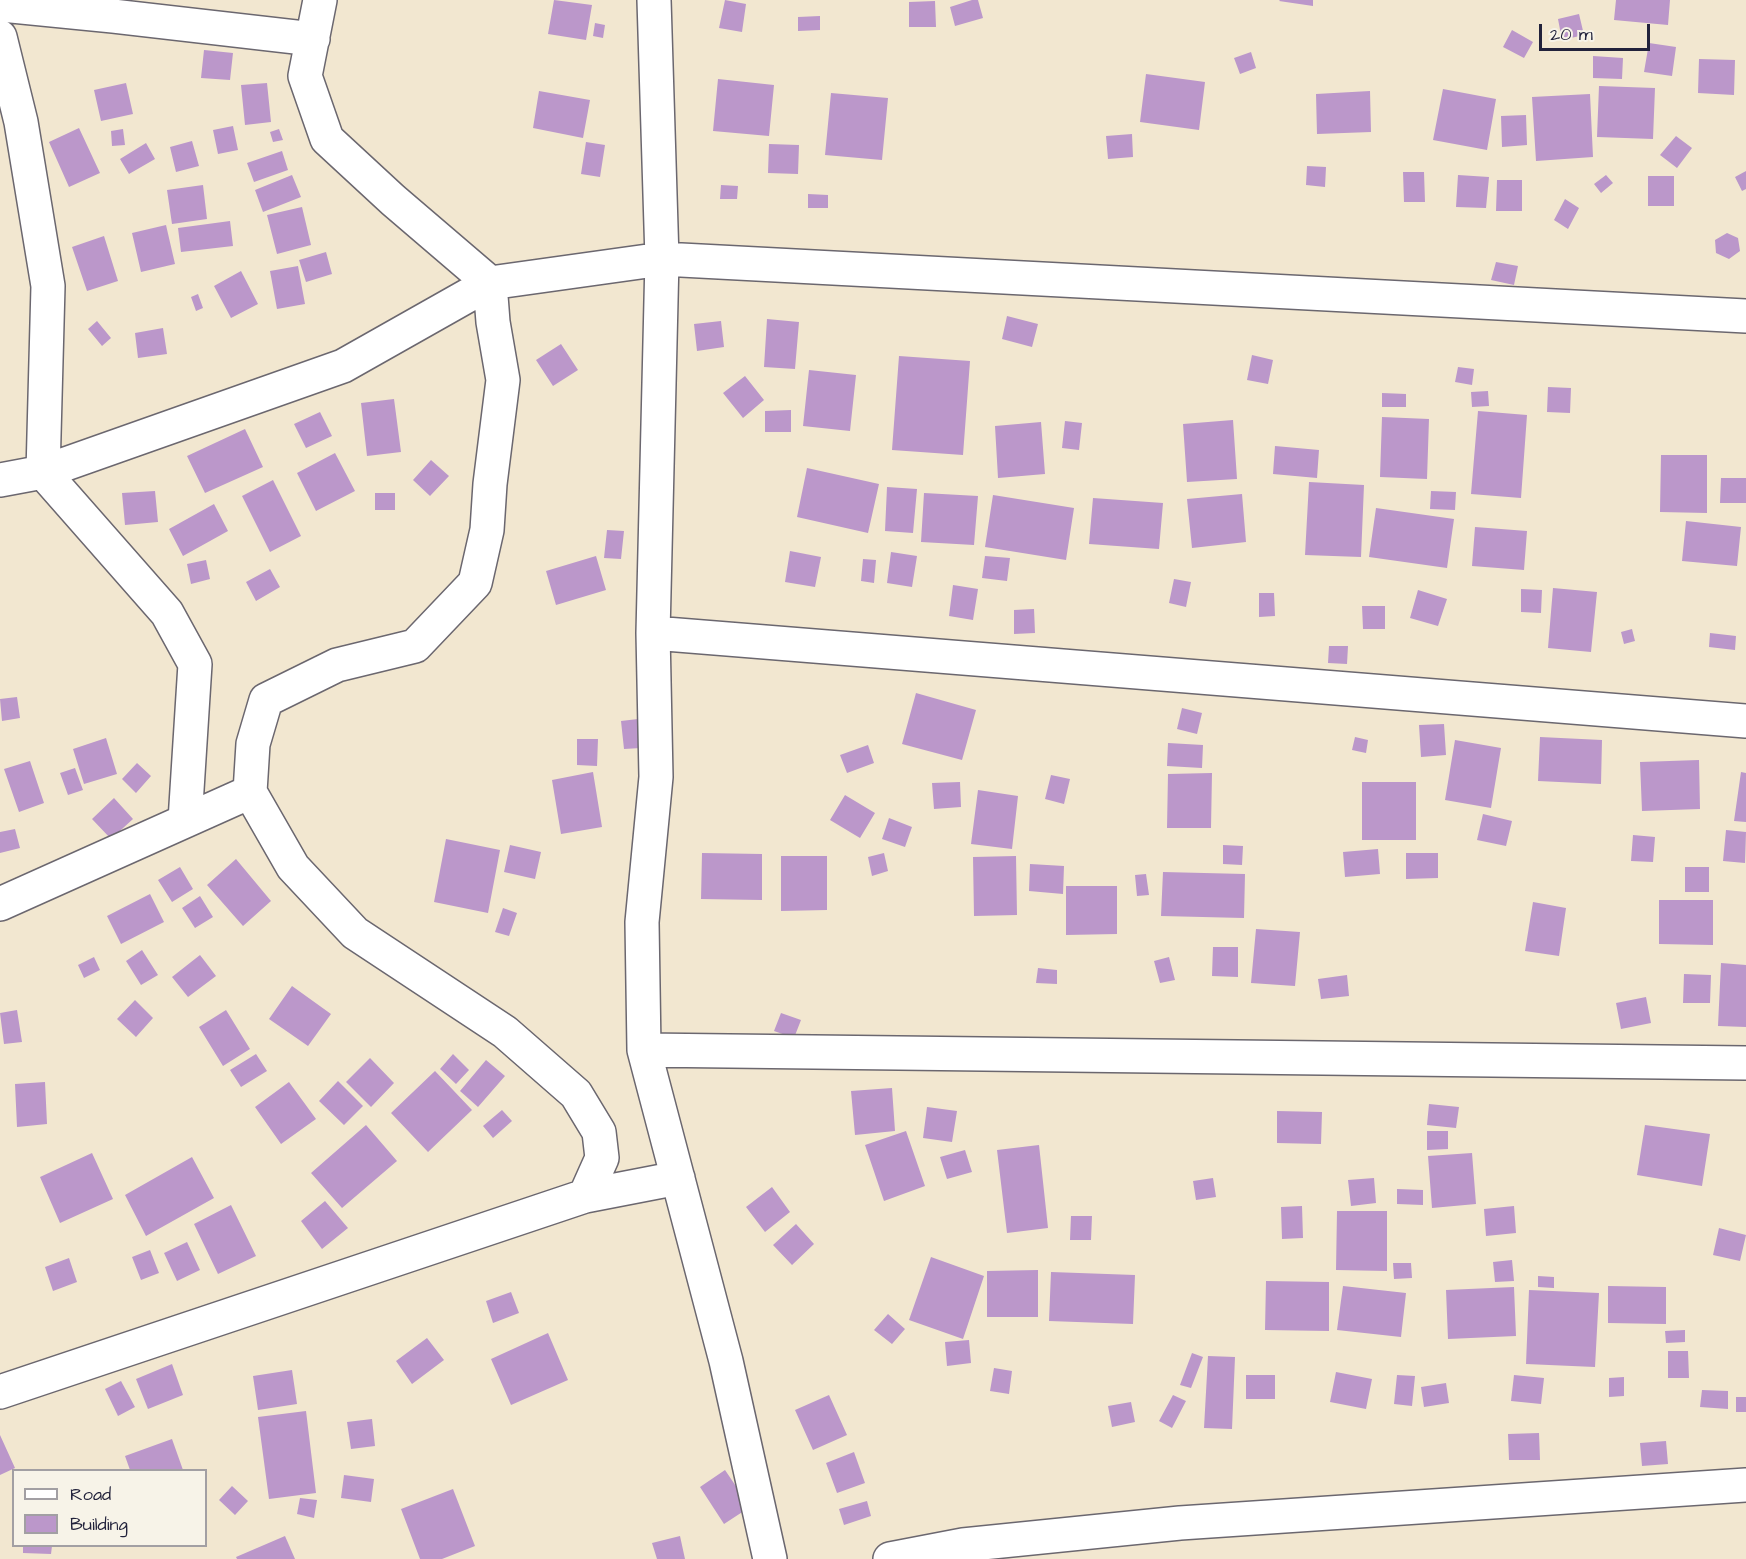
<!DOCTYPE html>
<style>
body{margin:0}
#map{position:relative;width:1746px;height:1559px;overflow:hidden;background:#f2e7d0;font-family:"Architects Daughter",sans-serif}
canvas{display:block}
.legend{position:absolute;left:12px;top:1469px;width:195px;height:78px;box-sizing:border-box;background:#f7f3e8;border:2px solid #a29fa3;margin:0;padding:8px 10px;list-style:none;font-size:18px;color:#22223b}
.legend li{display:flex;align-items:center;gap:12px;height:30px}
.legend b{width:30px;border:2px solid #a29fa3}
.scale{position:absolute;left:1539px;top:24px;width:111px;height:27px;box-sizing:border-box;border:3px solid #22223b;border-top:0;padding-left:8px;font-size:18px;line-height:21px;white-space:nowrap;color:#22223b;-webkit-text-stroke:4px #f7f3e8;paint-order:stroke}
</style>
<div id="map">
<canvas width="1746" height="1559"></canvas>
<ul class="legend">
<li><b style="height:8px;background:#fff"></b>Road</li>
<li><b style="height:16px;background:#bb97ca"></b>Building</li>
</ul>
<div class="scale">20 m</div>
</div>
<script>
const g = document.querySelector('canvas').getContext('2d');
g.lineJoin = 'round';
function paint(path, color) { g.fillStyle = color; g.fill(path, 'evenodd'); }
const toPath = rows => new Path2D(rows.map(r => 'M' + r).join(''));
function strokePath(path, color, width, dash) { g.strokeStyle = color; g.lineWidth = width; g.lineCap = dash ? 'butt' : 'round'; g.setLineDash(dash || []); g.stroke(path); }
paint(toPath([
 [554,0,592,5,586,40,548,34],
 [725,0,746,4,742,32,719,28],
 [972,0,978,0,983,18,955,26,950,7],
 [1280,0,1313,0,1313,6,1279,1],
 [1616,0,1670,0,1668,25,1614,20],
 [935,1,936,27,909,27,909,2],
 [1579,14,1584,35,1562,40,1558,19],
 [820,16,820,30,798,31,798,17],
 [595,23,605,25,603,38,593,36],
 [1512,30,1533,42,1524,58,1503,47],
 [1649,43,1676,47,1672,76,1644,72],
 [204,50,233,53,230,80,201,78],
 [1251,52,1256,68,1240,74,1234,58],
 [1593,56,1623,58,1622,79,1593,78],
 [1699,59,1735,60,1734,95,1698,93],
 [1146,74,1205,82,1199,130,1140,122],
 [718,79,774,85,769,136,713,131],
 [126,83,133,114,101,121,94,90],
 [267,83,271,122,245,125,241,85],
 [1599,86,1655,88,1653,139,1597,137],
 [1443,89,1496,99,1487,150,1433,140],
 [539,91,590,100,583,138,533,128],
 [1370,91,1371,132,1317,134,1316,94],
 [831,93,888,98,882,160,825,155],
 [1590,94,1593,157,1536,161,1532,97],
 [1526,115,1527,145,1502,147,1501,116],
 [233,126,238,150,218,154,213,130],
 [79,128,100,173,69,187,49,142],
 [123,129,125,145,112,146,111,131],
 [279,129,283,140,273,142,270,132],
 [1132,134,1133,157,1108,159,1106,136],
 [1676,136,1692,148,1677,168,1660,155],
 [192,141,199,166,176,172,170,147],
 [586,142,605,145,600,177,581,174],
 [146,143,155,159,129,174,120,159],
 [769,144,799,145,798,174,768,173],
 [282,151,288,170,254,182,247,163],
 [1307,166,1326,167,1325,187,1306,185],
 [1746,171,1746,189,1742,191,1735,177],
 [1403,172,1424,172,1425,202,1404,202],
 [292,175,301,197,263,212,255,190],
 [1458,175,1489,177,1486,208,1456,207],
 [1606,175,1613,183,1601,193,1594,184],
 [1648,176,1674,176,1674,206,1648,206],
 [1497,180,1522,180,1522,211,1496,211],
 [203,185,207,219,172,224,167,190],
 [721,185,738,186,737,199,720,199],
 [808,194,828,195,828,208,808,208],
 [1565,199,1579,208,1568,229,1554,220],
 [302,207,311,245,277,254,267,215],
 [230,221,233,246,181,252,178,228],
 [166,225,175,264,141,272,132,233],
 [1727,233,1738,238,1740,251,1729,259,1716,253,1715,240],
 [104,236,118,281,87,291,72,247],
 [326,252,332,274,306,282,299,260],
 [1496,262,1518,266,1514,285,1491,280],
 [298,266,305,304,277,309,270,271],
 [241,271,258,304,231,318,214,286],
 [198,294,203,308,196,311,191,297],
 [1007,316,1038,324,1032,347,1002,339],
 [767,319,799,322,795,369,764,367],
 [97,321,111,338,102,346,88,329],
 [721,321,724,347,697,351,694,324],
 [163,328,167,354,138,358,135,333],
 [561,344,578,370,553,386,536,360],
 [1252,355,1273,360,1268,384,1247,380],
 [899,356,970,361,963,455,892,450],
 [1458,367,1474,369,1472,385,1455,382],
 [809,370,856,375,850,431,803,426],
 [745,376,764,400,743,418,723,393],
 [1548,387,1571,388,1570,413,1547,412],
 [1488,391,1489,406,1472,407,1471,392],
 [1382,393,1406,394,1406,407,1382,407],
 [394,399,401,452,367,456,361,403],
 [791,410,791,432,765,432,765,411],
 [1478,411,1527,415,1521,498,1471,494],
 [320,412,332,436,306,448,294,424],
 [1382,417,1429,419,1427,479,1380,477],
 [1233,420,1237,479,1187,482,1183,424],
 [1065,421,1082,423,1079,450,1062,448],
 [1041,422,1045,474,998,478,995,426],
 [245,429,263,467,205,493,187,456],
 [1275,446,1319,450,1317,478,1273,474],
 [335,453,355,491,316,511,297,473],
 [1661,455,1707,455,1707,513,1660,512],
 [431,460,449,476,430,496,413,480],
 [807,468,879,484,868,533,797,517],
 [1721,478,1746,478,1746,503,1720,503],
 [273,480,301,536,270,552,242,496],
 [1309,482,1364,485,1361,557,1305,555],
 [887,487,917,489,913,533,885,531],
 [155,491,158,522,125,525,122,493],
 [1431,491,1456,492,1455,510,1430,509],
 [375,493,395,493,395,510,375,510],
 [924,493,978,496,974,545,921,542],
 [1242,494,1246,542,1192,548,1187,499],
 [993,495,1074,508,1066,560,985,547],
 [1093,498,1163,503,1159,549,1089,544],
 [214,504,228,531,183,556,169,529],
 [1376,508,1454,519,1447,568,1369,557],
 [1686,521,1741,527,1737,566,1682,561],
 [1475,527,1527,531,1524,570,1472,566],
 [607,530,624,531,621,559,604,558],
 [790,551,821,557,815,587,785,582],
 [891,552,917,556,912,587,887,583],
 [596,556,606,590,556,605,546,571],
 [985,556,1010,558,1007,581,982,578],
 [863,559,876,560,874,583,861,581],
 [206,560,210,579,191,584,187,564],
 [270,569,280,587,256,601,246,582],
 [1174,579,1191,582,1186,607,1169,603],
 [953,585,978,589,973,620,949,616],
 [1553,588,1597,592,1591,652,1548,648],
 [1521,589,1542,590,1541,613,1521,612],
 [1418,590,1447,599,1438,626,1410,618],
 [1259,593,1274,593,1275,616,1259,617],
 [1362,606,1385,606,1385,629,1363,629],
 [1034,609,1035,633,1014,634,1014,610],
 [1632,629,1635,641,1624,644,1621,632],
 [1710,633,1736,636,1735,650,1709,647],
 [1329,646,1348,646,1347,664,1328,663],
 [916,693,976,710,962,760,902,744],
 [17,697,20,718,2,721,0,699],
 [1182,708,1202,713,1197,734,1177,729],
 [638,719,641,748,624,749,621,721],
 [1444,724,1446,755,1421,757,1419,725],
 [1355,737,1368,740,1366,753,1352,750],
 [1540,737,1602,740,1601,784,1538,781],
 [106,738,117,774,84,784,73,749],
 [577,739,598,739,597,766,577,765],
 [1455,740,1501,748,1491,808,1445,800],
 [1168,743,1203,745,1202,768,1167,766],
 [868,745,874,763,847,773,840,755],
 [1699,760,1700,809,1642,811,1640,762],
 [30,761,44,803,19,812,4,769],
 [137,763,151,776,136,793,122,779],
 [75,768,83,790,68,795,60,773],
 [593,772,602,827,561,834,552,780],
 [1741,772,1746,773,1746,822,1734,821],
 [1212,773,1211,828,1167,828,1168,774],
 [1051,775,1070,779,1064,804,1045,799],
 [960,782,961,807,934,809,932,783],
 [1362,782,1416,782,1416,840,1362,840],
 [978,790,1018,796,1012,849,971,844],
 [845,795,875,813,860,838,830,820],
 [114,798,133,819,111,839,92,819],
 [1483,814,1512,821,1506,846,1477,840],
 [889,818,912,827,905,847,882,839],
 [15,829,20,848,0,853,0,832],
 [1726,830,1746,832,1745,863,1723,861],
 [1633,835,1655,837,1653,862,1631,861],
 [446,839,500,850,488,913,434,902],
 [510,845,541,852,535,879,504,872],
 [1223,845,1243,846,1242,865,1223,864],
 [1378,849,1380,874,1345,877,1343,852],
 [702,853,762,854,762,900,701,899],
 [884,853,888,871,872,876,868,857],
 [1406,853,1438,853,1438,878,1406,879],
 [781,856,827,856,827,910,781,911],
 [1016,856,1017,915,974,916,973,857],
 [236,859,271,901,243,926,207,885],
 [1030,864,1064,866,1063,894,1029,891],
 [180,867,193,889,172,902,158,880],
 [1685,867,1709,867,1709,892,1685,892],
 [1163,872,1245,874,1244,918,1161,916],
 [1146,874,1149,895,1137,896,1135,875],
 [1066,886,1117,886,1117,934,1066,935],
 [150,894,164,922,121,944,107,916],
 [200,896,213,917,195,928,182,908],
 [1659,900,1713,900,1713,945,1659,944],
 [1533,902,1566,908,1559,956,1525,951],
 [503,908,517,913,509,936,495,932],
 [1256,929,1300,932,1295,986,1251,983],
 [1213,947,1238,947,1238,977,1212,976],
 [142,950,158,975,141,985,126,961],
 [200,955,216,976,188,997,172,977],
 [94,957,100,970,84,978,78,965],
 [1169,957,1175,980,1160,983,1154,961],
 [1721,963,1746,965,1746,1027,1718,1026],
 [1038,968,1057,970,1057,984,1036,983],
 [1684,974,1711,975,1710,1003,1683,1003],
 [1347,975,1349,996,1321,999,1318,979],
 [292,986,331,1014,308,1046,269,1019],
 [1646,997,1651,1023,1621,1029,1616,1003],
 [135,1000,153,1018,136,1037,117,1019],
 [17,1010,22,1042,4,1044,0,1013],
 [226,1010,250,1049,223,1066,199,1027],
 [781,1013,801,1020,794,1038,774,1031],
 [256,1054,267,1071,241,1087,230,1070],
 [453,1054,469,1070,456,1084,440,1069],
 [370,1058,394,1083,371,1107,346,1082],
 [486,1060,505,1076,478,1107,460,1091],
 [435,1071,472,1110,428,1152,391,1113],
 [338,1081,363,1106,344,1125,319,1101],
 [45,1082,47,1124,17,1127,15,1084],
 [289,1082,316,1119,281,1144,255,1107],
 [892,1088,895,1131,855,1135,851,1091],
 [1429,1104,1459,1107,1456,1128,1427,1125],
 [927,1107,957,1111,952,1142,923,1138],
 [502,1110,512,1121,493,1138,483,1126],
 [1277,1111,1322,1112,1321,1144,1277,1143],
 [366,1125,397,1161,342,1208,311,1173],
 [1645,1125,1710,1134,1702,1186,1637,1175],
 [906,1131,925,1186,884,1201,865,1145],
 [1427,1131,1448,1131,1448,1149,1427,1150],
 [1039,1145,1048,1228,1007,1233,997,1150],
 [965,1150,972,1172,947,1179,940,1157],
 [92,1153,113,1199,60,1223,40,1177],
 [1472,1153,1476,1204,1432,1208,1428,1156],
 [192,1157,214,1198,146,1236,125,1195],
 [1213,1178,1216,1197,1196,1200,1193,1181],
 [1374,1178,1376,1203,1351,1206,1348,1180],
 [772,1187,790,1212,765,1232,746,1207],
 [1397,1189,1423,1190,1423,1205,1397,1204],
 [325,1201,348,1228,322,1249,301,1221],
 [231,1205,256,1256,218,1274,194,1224],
 [1302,1206,1303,1238,1282,1239,1281,1207],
 [1514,1206,1516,1233,1486,1236,1484,1209],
 [1337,1211,1387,1211,1387,1271,1336,1270],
 [1071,1216,1092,1216,1091,1240,1070,1240],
 [796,1224,814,1244,792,1265,773,1245],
 [1719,1228,1746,1235,1740,1261,1713,1255],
 [187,1242,200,1270,177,1281,164,1253],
 [150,1250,159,1273,141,1280,132,1257],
 [931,1257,984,1276,963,1339,909,1320],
 [69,1258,77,1282,53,1291,45,1267],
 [1512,1260,1514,1281,1495,1282,1493,1262],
 [1393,1263,1411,1263,1412,1278,1394,1279],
 [1038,1270,1038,1317,987,1317,987,1271],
 [1051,1272,1135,1275,1133,1324,1049,1321],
 [1538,1276,1554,1277,1554,1288,1538,1287],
 [1266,1281,1329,1282,1329,1331,1265,1330],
 [1343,1286,1406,1293,1401,1337,1337,1330],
 [1608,1286,1666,1287,1666,1324,1608,1323],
 [1514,1287,1516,1336,1448,1339,1446,1290],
 [1529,1290,1599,1293,1595,1367,1526,1364],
 [511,1292,519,1313,493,1323,486,1301],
 [888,1314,905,1329,892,1344,874,1330],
 [1685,1330,1685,1342,1666,1343,1665,1331],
 [548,1333,568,1380,511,1405,491,1359],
 [427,1338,444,1360,412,1384,396,1361],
 [969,1340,971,1363,947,1366,945,1342],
 [1668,1351,1688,1351,1689,1378,1668,1378],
 [1192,1353,1203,1357,1191,1388,1180,1385],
 [1208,1356,1235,1357,1232,1429,1204,1428],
 [172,1364,183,1395,148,1409,136,1379],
 [994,1368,1012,1371,1009,1394,990,1391],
 [292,1370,297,1404,258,1410,253,1376],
 [1336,1372,1372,1379,1366,1409,1330,1402],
 [1246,1375,1275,1375,1275,1399,1246,1399],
 [1397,1375,1415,1376,1412,1406,1394,1404],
 [1514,1375,1544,1378,1541,1404,1511,1401],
 [1624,1377,1624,1396,1609,1397,1609,1378],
 [121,1381,135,1407,118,1416,105,1389],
 [1446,1383,1449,1403,1424,1407,1421,1387],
 [1702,1390,1728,1391,1728,1409,1700,1407],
 [829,1395,847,1435,813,1450,795,1410],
 [1173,1395,1186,1401,1172,1428,1159,1421],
 [1736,1397,1746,1397,1746,1412,1736,1412],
 [1131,1402,1135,1422,1112,1427,1108,1406],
 [306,1411,316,1493,269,1499,258,1417],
 [372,1419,375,1446,351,1449,347,1422],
 [1539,1433,1540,1460,1509,1460,1508,1434],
 [0,1435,15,1468,0,1475],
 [172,1439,183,1470,130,1470,125,1456],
 [1666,1441,1668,1464,1642,1466,1640,1443],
 [854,1452,865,1483,837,1493,826,1463],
 [725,1470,750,1507,724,1524,700,1487],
 [344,1475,374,1479,371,1502,341,1498],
 [232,1486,248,1501,235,1515,219,1500],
 [453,1489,475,1546,442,1559,420,1559,401,1509],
 [300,1498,317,1500,314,1518,297,1514],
 [867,1501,871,1516,844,1525,839,1509],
 [285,1536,295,1559,237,1559,236,1557],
 [680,1536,685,1559,657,1559,652,1543],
 [23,1546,52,1546,51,1554,23,1553]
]), '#bb97ca');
const street = toPath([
 [320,0,305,76,327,139,393,200,490,283,493,322,503,380,490,484,487,530,475,583,415,646,337,665,266,700,253,744,250,792,293,867,355,933,505,1032,576,1094,599,1132,602,1158,585,1196],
 [654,0,662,259,653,633,656,777,642,922,644,1050,726,1361,770,1559],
 [0,5,113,16,313,39],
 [0,37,21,122,48,286,43,472,167,613,195,664,185,821],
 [0,480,43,472,343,366,490,283,662,259,1746,316],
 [653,633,1746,721],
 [0,904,250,792],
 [644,1050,1746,1063],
 [0,1392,585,1196,678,1178],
 [890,1559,963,1545,1180,1523,1746,1485]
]);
strokePath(street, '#6b676f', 36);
strokePath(street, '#fff', 33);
</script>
